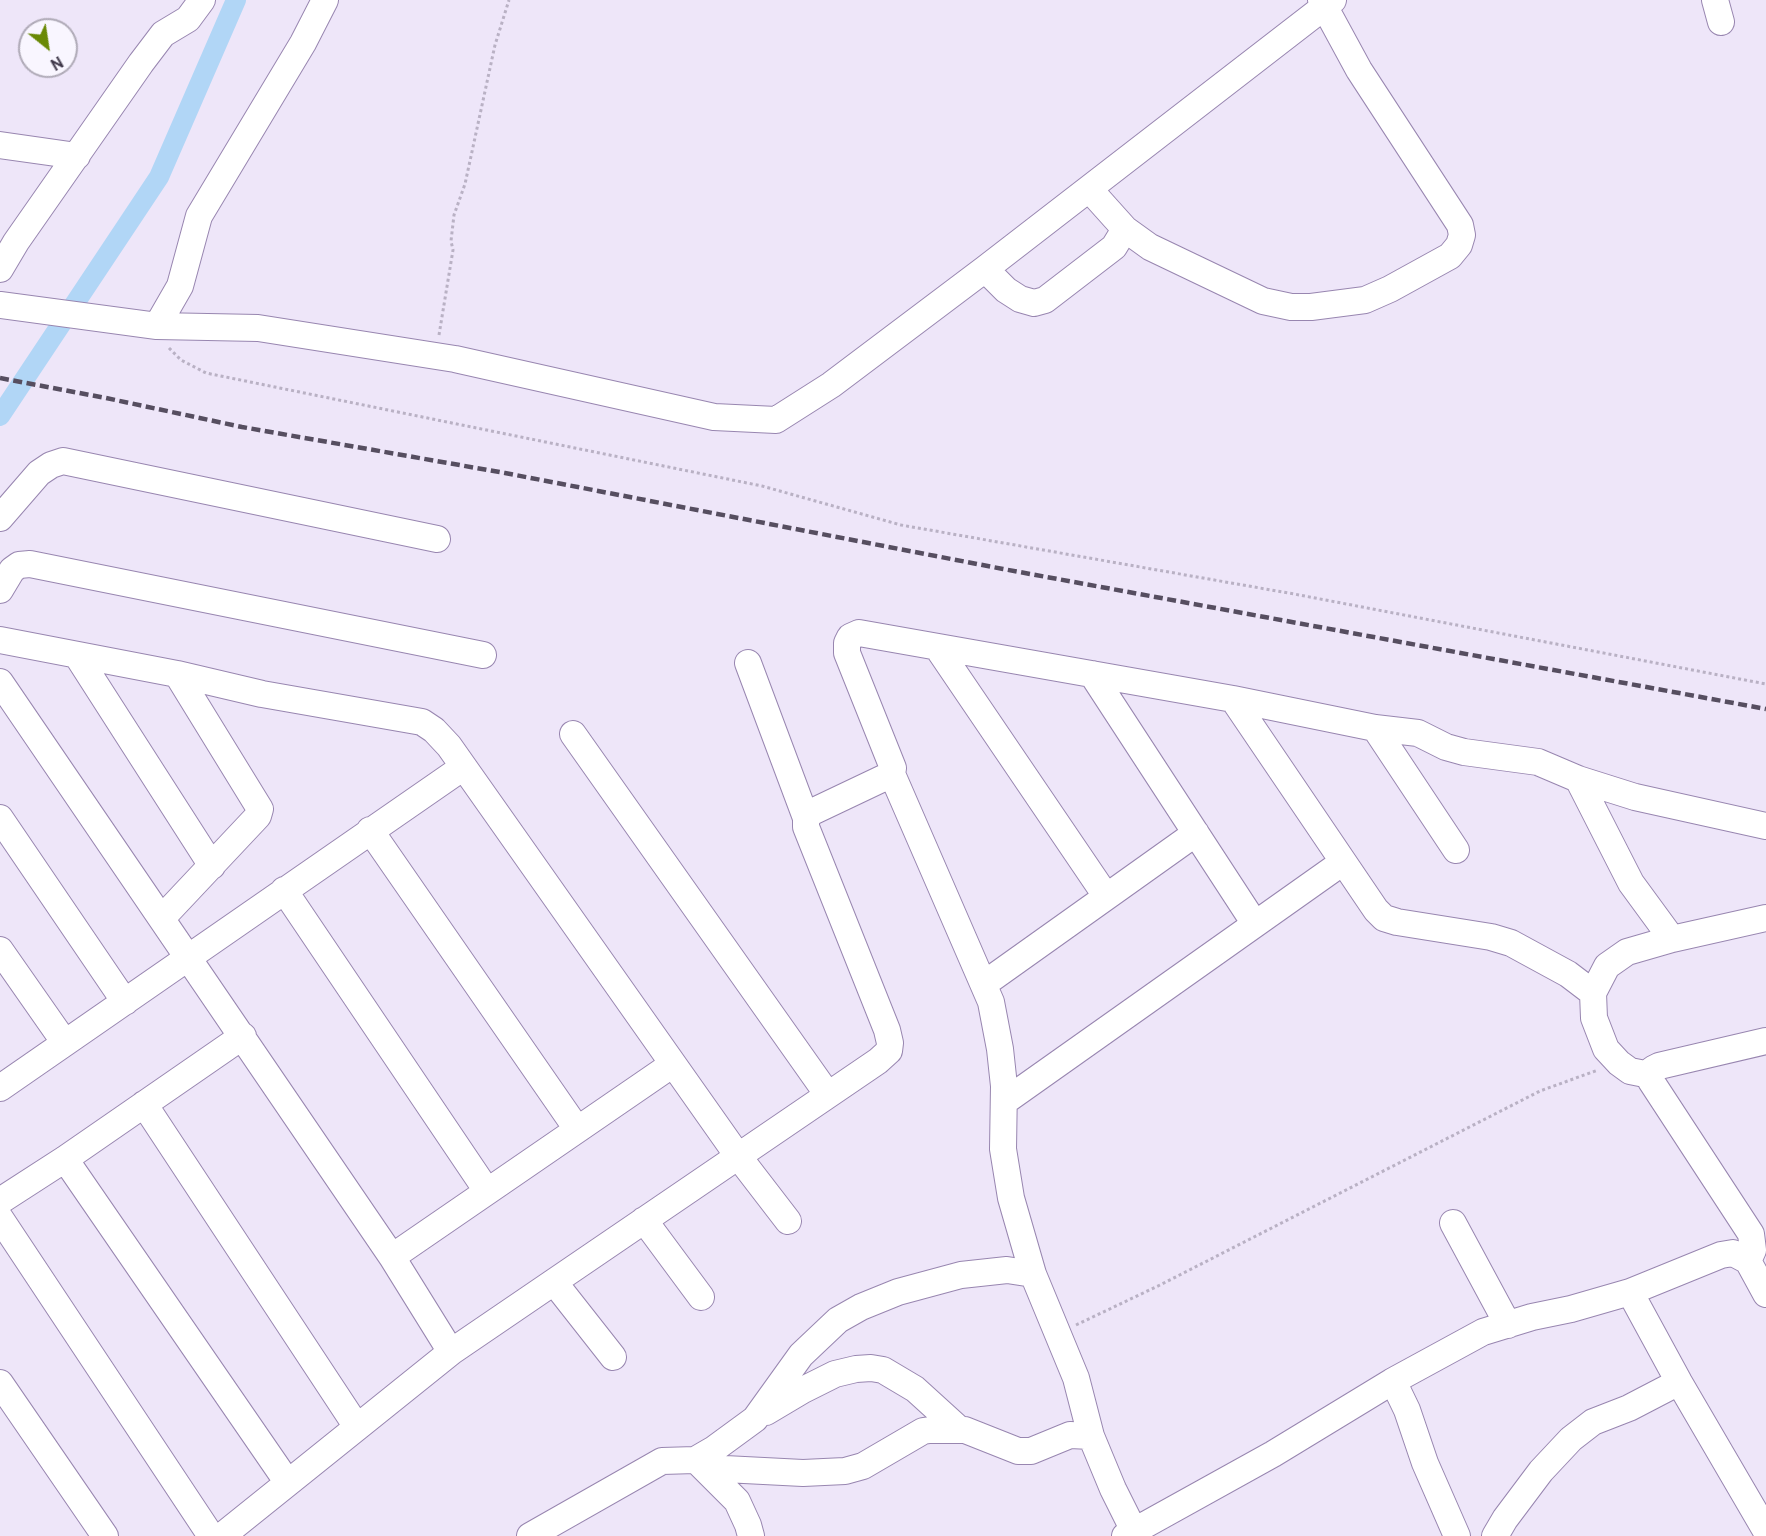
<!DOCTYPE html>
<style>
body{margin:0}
#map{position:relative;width:1766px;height:1536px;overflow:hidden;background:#eee6f9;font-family:Overpass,sans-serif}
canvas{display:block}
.north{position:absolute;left:18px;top:18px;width:60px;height:60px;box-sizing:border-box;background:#f9f6ff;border:2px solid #afaab7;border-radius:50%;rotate:150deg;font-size:16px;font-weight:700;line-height:24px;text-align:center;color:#40384a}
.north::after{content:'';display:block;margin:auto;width:21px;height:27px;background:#6a8906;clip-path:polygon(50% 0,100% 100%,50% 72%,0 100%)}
</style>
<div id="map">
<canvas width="1766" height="1536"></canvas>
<div class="north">N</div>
</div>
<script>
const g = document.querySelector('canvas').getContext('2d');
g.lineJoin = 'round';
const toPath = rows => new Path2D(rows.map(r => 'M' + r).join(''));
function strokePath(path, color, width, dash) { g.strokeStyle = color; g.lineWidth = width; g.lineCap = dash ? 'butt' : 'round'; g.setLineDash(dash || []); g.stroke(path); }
strokePath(toPath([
 [0,416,159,177,236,0]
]), '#b1d6f6', 20);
const minor = toPath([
 [1715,0,1721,22],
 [0,145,77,156],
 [1090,190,1125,229,1150,247,1263,301,1291,307,1311,307,1365,300,1390,289,1450,256,1459,245,1462,235,1460,225,1359,70,1321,0],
 [0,269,16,242,141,63,163,34,188,19,202,0],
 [985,269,1006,290,1020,299,1034,303,1045,300,1114,247,1125,229],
 [0,305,157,326,258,328,455,359,714,417,776,420,831,385,985,269,1333,0],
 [157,326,180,286,199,216,303,43,325,0],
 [0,518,39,473,51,465,63,461,437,539],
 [0,590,12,570,19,565,30,564,483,655],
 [0,640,177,674,262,694,422,722,434,730,449,746,738,1156,788,1221],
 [937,647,1106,896],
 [78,657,212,866],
 [748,663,806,818],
 [1092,674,1255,924],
 [0,682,392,1257,451,1352],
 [1233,699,1376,910,1384,918,1397,922,1491,937,1511,943,1568,974,1593,993],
 [1375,728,1456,850],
 [573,734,828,1095],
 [892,774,991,1002,1000,1049,1004,1086,1003,1149,1011,1198,1033,1274,1076,1378,1091,1436,1113,1489,1134,1531],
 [1578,779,1631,883,1672,939],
 [0,818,125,1002],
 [370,830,577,1129],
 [284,890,487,1191],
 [162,918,258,816,260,809,177,674],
 [0,950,65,1043],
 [984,984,1196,833],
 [1650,1075,1630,1071,1619,1063,1606,1049,1594,1018,1593,993,1607,966,1627,952,1672,939,1766,918],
 [0,1088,462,768],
 [1004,1102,1343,862],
 [144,1104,357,1427],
 [65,1159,288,1483],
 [0,1201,65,1159,243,1036],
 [0,1218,211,1536],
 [644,1220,701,1297],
 [1453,1223,1508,1325],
 [392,1257,673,1064],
 [1748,1261,1753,1250,1751,1234,1651,1081,1650,1075,1653,1069,1659,1066,1766,1041],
 [554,1282,613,1357],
 [1630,1292,1679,1382,1766,1531],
 [1393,1381,1407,1410,1425,1463,1457,1536],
 [0,1383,105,1536],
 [766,1412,803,1390,835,1374,856,1369,871,1368,883,1370,915,1389,959,1429],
 [700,1464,737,1501,748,1525,751,1536],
 [705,1468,803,1473,845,1471,863,1466,923,1431,930,1430,965,1430,1018,1451,1031,1451,1070,1435,1091,1436],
 [222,1536,451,1352,878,1061,889,1051,890,1043,887,1030,806,827,806,818,812,812,892,774,893,768,847,653,847,643,850,637,859,633,1233,699,1375,728,1418,733,1446,747,1464,752,1538,762,1578,779,1635,797,1766,826],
 [530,1536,662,1461,695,1460,714,1449,755,1419,801,1355,838,1320,861,1307,898,1292,961,1275,1007,1270,1033,1274],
 [1125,1536,1273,1454,1393,1381,1483,1332,1532,1317,1571,1309,1630,1292,1721,1255,1733,1253,1748,1261,1766,1294],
 [1495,1536,1505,1519,1541,1471,1571,1439,1593,1422,1629,1408,1679,1382]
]);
strokePath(minor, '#9886b0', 28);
strokePath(toPath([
 [439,335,453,250,451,241,454,215,465,184,495,45,509,0],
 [169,348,181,360,206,373,762,486,901,525,1294,594,1766,684],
 [1076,1325,1160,1285,1540,1091,1598,1070]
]), '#b9b1c4', 3, [3, 3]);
strokePath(minor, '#fff', 26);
strokePath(toPath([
 [0,378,106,398,242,427,505,473,1003,569,1766,709]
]), '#564e60', 4.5, [9, 4.5]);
</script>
